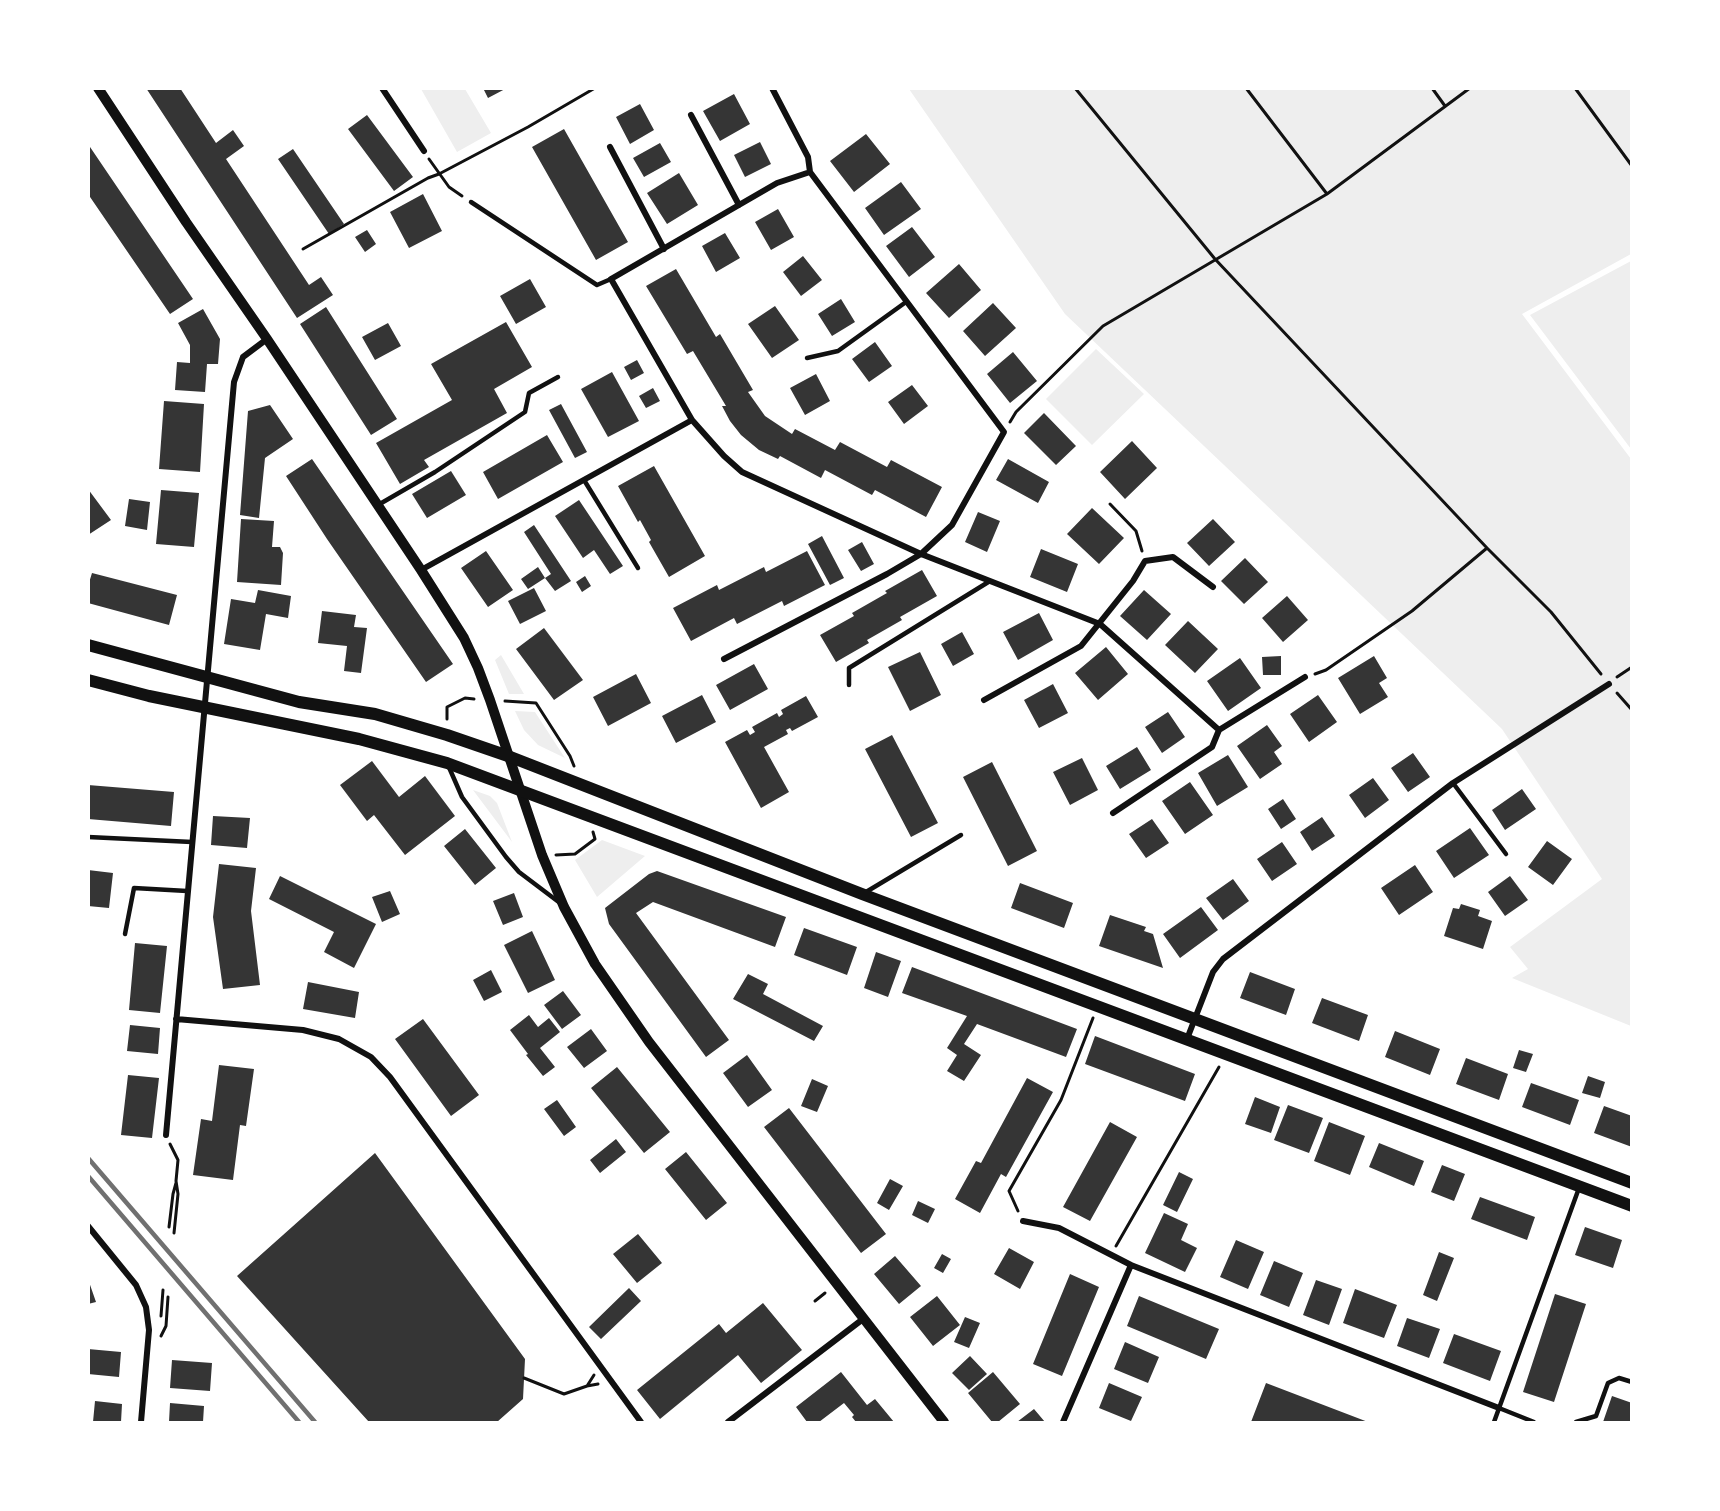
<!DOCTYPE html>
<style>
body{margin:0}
#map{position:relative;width:1720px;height:1511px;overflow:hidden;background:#fff;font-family:"Fira Sans Condensed",sans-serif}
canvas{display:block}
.frame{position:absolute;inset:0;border:90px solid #fff;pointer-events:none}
</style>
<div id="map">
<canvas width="1720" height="1511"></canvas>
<div class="frame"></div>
</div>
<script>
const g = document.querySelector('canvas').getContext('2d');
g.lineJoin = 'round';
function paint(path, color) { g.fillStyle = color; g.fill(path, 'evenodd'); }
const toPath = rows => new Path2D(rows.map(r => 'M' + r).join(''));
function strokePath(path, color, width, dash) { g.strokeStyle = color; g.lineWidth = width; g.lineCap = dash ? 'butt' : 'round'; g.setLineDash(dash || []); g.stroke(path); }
paint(toPath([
 [421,89,465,89,491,133,457,152],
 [909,89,1631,89,1631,254,1522,314,1631,459,1631,1026,1512,978,1528,969,1510,947,1602,879,1502,729,1065,314],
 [1631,261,1631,449,1530,315],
 [1096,349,1144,394,1092,445,1046,399],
 [501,655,524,694,509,694,495,660],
 [515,711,535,712,565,758,538,745,524,730],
 [473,790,490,796,497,803,512,842],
 [602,840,645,856,597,897,575,860]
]), '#eee');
paint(toPath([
 [146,88,180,88,216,143,233,130,244,146,226,159,309,285,321,277,333,295,297,318],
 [483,88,507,88,488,98],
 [734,94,750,124,720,141,703,111],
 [640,104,654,130,630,144,616,117],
 [367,115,413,177,394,191,348,129],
 [564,129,628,242,596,260,532,147],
 [866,134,890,164,854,192,830,161],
 [760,142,771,164,745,177,734,155],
 [660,143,671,162,644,177,633,158],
 [88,144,193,299,170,314,88,194],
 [293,149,344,224,329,234,278,159],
 [679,173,698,205,667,224,647,193],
 [901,182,921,209,884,235,865,208],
 [423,194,442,231,409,248,390,212],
 [778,209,794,237,771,250,755,222],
 [912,227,935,257,909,277,886,246],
 [367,230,376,244,365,252,355,237],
 [725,233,740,258,716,272,702,246],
 [803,256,822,280,801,296,783,272],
 [959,264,981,290,949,318,926,293],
 [676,269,716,337,720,334,753,390,748,392,765,416,792,434,795,429,835,450,840,442,887,467,891,460,942,487,926,517,875,490,872,495,825,470,821,478,780,456,778,459,759,450,741,435,730,421,722,406,726,406,693,351,687,354,646,286],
 [530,279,546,307,516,324,500,296],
 [841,299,855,322,832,336,818,314],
 [993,303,1016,328,985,356,963,331],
 [775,306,799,340,772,358,748,324],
 [326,307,397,419,371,435,300,324],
 [203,309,220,339,218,364,207,364,205,392,175,390,177,362,190,363,190,345,178,323],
 [506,322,532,367,494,389,507,413,424,460,429,467,400,484,376,443,452,400,431,364],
 [388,323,401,346,375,360,362,337],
 [875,342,892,366,869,382,852,359],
 [1013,352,1037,381,1010,403,987,374],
 [637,360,644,373,631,380,624,367],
 [612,372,639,421,608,437,581,389],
 [816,374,830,401,805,415,790,388],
 [912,385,928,406,904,424,888,402],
 [653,388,660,401,646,408,639,396],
 [164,401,204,404,200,472,159,469],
 [561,404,587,452,575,458,549,410],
 [270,405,293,439,265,458,259,518,240,515,248,411],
 [1044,413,1076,446,1056,465,1024,433],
 [547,435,563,462,498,499,483,472],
 [1132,441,1157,468,1125,499,1100,472],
 [312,459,453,664,426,682,327,539,286,476],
 [1008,459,1049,482,1038,503,996,480],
 [654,466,705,556,669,577,649,542,651,540,640,520,638,522,618,486],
 [451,471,466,495,427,518,412,494],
 [88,489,111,520,88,535],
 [161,490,199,493,194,547,156,544],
 [129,499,150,502,147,530,125,526],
 [579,500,623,566,610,574,594,550,583,558,555,516],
 [1092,508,1124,538,1099,564,1067,534],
 [978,512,1000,521,987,552,965,542],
 [241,519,274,521,272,547,280,547,283,553,281,585,237,582],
 [1213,519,1235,542,1209,566,1187,543],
 [534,525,571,581,555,591,545,578,551,574,524,532],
 [822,536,844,578,830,585,808,544],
 [862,542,874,564,861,571,848,550],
 [1041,549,1078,564,1067,592,1030,577],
 [486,551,513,590,488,607,461,568],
 [807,551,825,585,784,606,782,601,737,624,734,618,691,641,673,608,717,585,719,590,764,567,766,572],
 [1245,558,1268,582,1244,604,1221,581],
 [538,567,545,578,528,589,521,579],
 [922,570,937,596,900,617,902,620,867,640,869,643,836,662,820,635,854,616,852,613,887,593,885,591],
 [92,573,177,595,169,625,88,603,88,586],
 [585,576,591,586,582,592,576,582],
 [534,588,546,611,520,624,508,601],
 [258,590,291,596,288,618,266,614,260,650,224,644,231,599,255,603],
 [1144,590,1171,614,1147,640,1120,616],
 [1287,596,1308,620,1283,642,1262,618],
 [322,611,356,615,354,627,367,628,361,673,344,671,347,646,318,643],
 [1039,613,1053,640,1018,660,1003,632],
 [1188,621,1218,649,1195,673,1165,645],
 [544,628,583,680,554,700,516,649],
 [962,632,974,654,953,666,941,644],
 [1106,647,1128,674,1098,700,1075,673],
 [920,652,941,695,910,711,888,667],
 [1281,656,1281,675,1263,675,1262,657],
 [1374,656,1387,678,1379,683,1388,697,1360,714,1338,678],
 [1240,658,1261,688,1228,711,1207,681],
 [754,664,768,689,730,710,716,685],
 [636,674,651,703,608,726,593,697],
 [1053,684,1068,713,1039,728,1024,700],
 [702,695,716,722,676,743,662,716],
 [1318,695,1337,722,1309,742,1290,714],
 [806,696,818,717,792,731,790,728,786,730,788,734,764,747,789,792,761,808,725,742,747,730,750,735,755,732,752,727,777,713,779,717,783,714,781,710],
 [1168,712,1185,737,1162,753,1145,727],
 [1267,725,1282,746,1274,752,1282,764,1260,779,1237,746],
 [892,735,938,823,911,837,865,749],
 [1137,747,1151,770,1120,789,1106,766],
 [1413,753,1430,777,1408,792,1391,768],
 [1228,755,1248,787,1217,806,1198,773],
 [1082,758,1098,790,1070,805,1053,772],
 [372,761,399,797,425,776,455,816,405,855,374,815,367,821,340,785],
 [992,762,1037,851,1008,866,963,777],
 [1373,778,1389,800,1365,818,1349,795],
 [1190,782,1213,815,1185,834,1162,801],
 [88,785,174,792,171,826,88,819],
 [1522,789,1536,809,1505,830,1492,810],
 [1283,799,1296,819,1281,829,1268,809],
 [213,816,250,818,247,848,211,845],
 [1322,817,1335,836,1312,851,1300,832],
 [1152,819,1169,843,1146,858,1129,834],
 [1470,828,1489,855,1454,878,1436,851],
 [465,829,496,868,475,885,444,846],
 [1547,841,1572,859,1553,885,1528,867],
 [1282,842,1297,864,1272,881,1257,859],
 [219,864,256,868,251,911,260,985,223,989,213,917],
 [1415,865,1433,892,1399,915,1381,888],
 [88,870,113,873,109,908,88,906],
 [657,871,786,917,775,947,653,902,636,913,729,1040,706,1057,609,924,605,908,649,874],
 [280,876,376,924,354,968,324,952,334,932,269,899],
 [1510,876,1528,900,1505,916,1488,892],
 [1233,879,1249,901,1223,920,1206,898],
 [1020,883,1073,903,1064,928,1011,908],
 [390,891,400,914,382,922,372,897],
 [514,893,523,917,503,925,493,901],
 [1461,904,1480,910,1478,916,1492,921,1483,949,1444,936,1453,908,1459,909],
 [1201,907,1218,930,1180,958,1163,934],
 [1110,915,1146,927,1144,931,1153,934,1163,968,1099,946],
 [804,928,857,947,847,975,794,955],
 [532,931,555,980,528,993,504,945],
 [135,943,167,946,160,1013,129,1010],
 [876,952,901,961,888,997,864,988],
 [912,967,1077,1029,1066,1057,977,1024,964,1044,981,1055,964,1081,947,1071,957,1055,947,1048,967,1016,902,993],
 [491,970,502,992,484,1001,473,980],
 [1250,972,1295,989,1286,1015,1240,998],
 [748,974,768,984,763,994,823,1026,814,1041,733,999],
 [308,982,359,992,355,1018,303,1009],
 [563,991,581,1015,562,1029,544,1005],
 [1322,998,1368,1015,1359,1041,1312,1023],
 [529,1015,538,1027,549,1018,560,1032,540,1048,555,1067,543,1076,526,1055,528,1054,510,1030],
 [423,1019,479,1095,451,1116,395,1039],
 [130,1025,160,1028,158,1054,127,1051],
 [591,1029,607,1051,584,1068,567,1047],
 [1395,1031,1440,1049,1430,1075,1385,1057],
 [1095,1036,1195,1074,1185,1101,1085,1064],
 [1519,1050,1533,1054,1526,1072,1513,1068],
 [747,1055,772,1090,748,1107,723,1073],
 [1466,1058,1508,1074,1499,1100,1456,1084],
 [219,1065,254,1069,246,1126,240,1125,233,1180,193,1175,201,1119,212,1121],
 [617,1067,670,1132,644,1153,591,1088],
 [128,1075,159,1078,152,1138,121,1135],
 [1588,1076,1605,1082,1600,1098,1582,1093],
 [1027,1078,1053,1092,1006,1177,1001,1174,980,1213,955,1199,976,1161,981,1163],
 [812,1079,828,1086,817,1112,801,1106],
 [1531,1083,1579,1100,1570,1125,1522,1107],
 [1255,1097,1280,1107,1271,1133,1245,1124],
 [557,1100,576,1127,564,1136,544,1109],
 [1288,1105,1323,1118,1309,1153,1274,1140],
 [1604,1106,1632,1116,1632,1147,1594,1133],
 [789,1108,886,1234,861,1253,764,1127],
 [1110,1122,1137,1137,1090,1221,1063,1207],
 [1329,1122,1365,1136,1350,1175,1314,1161],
 [616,1139,626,1152,600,1173,590,1160],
 [1379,1143,1424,1161,1414,1186,1369,1167],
 [686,1152,727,1203,706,1220,665,1169],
 [375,1153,525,1359,523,1399,497,1422,369,1422,237,1276],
 [1442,1165,1465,1174,1454,1201,1431,1192],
 [1179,1172,1193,1179,1177,1212,1163,1205],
 [890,1179,903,1186,889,1210,877,1203],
 [1480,1197,1535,1217,1527,1240,1471,1219],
 [918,1201,935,1209,928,1223,912,1215],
 [1164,1213,1188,1224,1181,1240,1197,1248,1185,1272,1145,1253],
 [1585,1227,1622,1240,1613,1268,1575,1255],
 [638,1234,662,1263,637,1283,613,1254],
 [1236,1240,1264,1252,1248,1289,1220,1277],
 [1009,1248,1034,1262,1020,1289,994,1274],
 [1439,1252,1454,1258,1437,1301,1423,1295],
 [942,1254,951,1259,943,1273,934,1268],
 [895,1256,921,1286,899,1304,874,1274],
 [1274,1261,1303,1273,1289,1307,1260,1295],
 [1070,1274,1099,1287,1062,1376,1033,1364],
 [88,1279,96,1302,88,1304],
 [1316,1280,1342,1289,1329,1325,1303,1315],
 [629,1288,641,1301,601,1339,589,1327],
 [1355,1289,1397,1305,1384,1338,1343,1323],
 [1555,1294,1586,1304,1554,1402,1523,1392],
 [937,1296,960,1325,933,1346,910,1317],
 [1139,1296,1219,1329,1206,1359,1127,1326],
 [763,1303,802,1350,761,1383,738,1355,660,1419,637,1390,719,1324,726,1333],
 [965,1317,980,1323,969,1348,954,1342],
 [1407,1318,1440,1329,1429,1358,1397,1346],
 [1454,1334,1501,1351,1490,1381,1443,1363],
 [1125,1342,1159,1357,1148,1383,1114,1369],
 [88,1349,121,1352,119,1377,88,1374],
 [970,1356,987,1374,969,1390,952,1373],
 [172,1360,212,1363,210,1391,170,1388],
 [841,1372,867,1405,875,1399,894,1422,856,1422,852,1417,854,1415,844,1403,819,1422,807,1422,796,1407],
 [993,1372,1020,1404,998,1422,992,1422,968,1393],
 [1109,1383,1142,1397,1131,1421,1099,1408],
 [1266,1383,1368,1422,1251,1422],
 [1612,1396,1632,1403,1632,1422,1603,1422],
 [95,1401,122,1404,121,1422,93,1422],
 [170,1403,204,1406,203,1422,169,1422],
 [1034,1409,1045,1422,1017,1422]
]), '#353535');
strokePath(toPath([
 [1075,88,1215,259,1487,548,1551,612,1601,674],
 [1246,88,1327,194],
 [1432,88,1445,106],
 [1575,88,1632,166],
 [429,159,449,187,462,196],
 [303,249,428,178,439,174,528,127,595,88],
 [1010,422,1016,412,1103,326,1327,194,1470,88],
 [1110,504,1136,531,1142,551],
 [1315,674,1326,670,1412,611,1487,548],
 [1617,677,1632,667],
 [1617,693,1632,710],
 [505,701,536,703,570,756,574,766],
 [447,719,447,707,465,698,474,699],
 [556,855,575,854,595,839,593,832],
 [170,1144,178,1160,176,1181,178,1194,174,1233],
 [1018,1211,1009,1191,1061,1100,1093,1018],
 [169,1227,173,1194,176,1183],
 [1116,1246,1219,1067],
 [815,1301,825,1293],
 [161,1316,163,1290],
 [161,1336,166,1326,168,1297],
 [594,1375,587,1386,598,1384],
 [524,1378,564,1394,587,1386]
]), '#111', 3);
strokePath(toPath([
 [471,202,597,285,611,279],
 [807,358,838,351,906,302],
 [584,480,638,568],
 [378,505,435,472,525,412,529,393,558,377],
 [849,685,849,668,990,581],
 [448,765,462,797,506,857,519,872,560,903],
 [1453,783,1506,854],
 [88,837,192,842],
 [866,892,961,835],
 [125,934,134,888,187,891],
 [1499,1408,1534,1422],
 [1494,1422,1579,1188],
 [1576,1422,1596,1416,1608,1383,1619,1378,1632,1382]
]), '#111', 4.5);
strokePath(toPath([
 [382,88,424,151],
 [691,115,739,205],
 [610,147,664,249],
 [810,172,777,183,611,279,692,420,724,456,742,472,921,554,1100,624,1219,730],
 [421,570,692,420],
 [724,659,887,574,921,554,952,525,1004,432,810,172,808,157,772,88],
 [984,700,1081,646,1133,581,1145,561,1173,557,1213,587],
 [1113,813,1212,747,1219,730,1305,677],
 [176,1019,303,1030,339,1039,371,1057,390,1077,641,1422],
 [1187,1039,1213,972,1223,959,1453,783,1609,684],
 [166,1135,234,382,243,357,267,339],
 [1023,1221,1059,1228,1131,1265,1063,1422],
 [88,1226,136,1285,146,1307,149,1330,141,1422],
 [1131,1265,1499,1408],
 [728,1422,863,1319]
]), '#111', 6);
strokePath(toPath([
 [98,88,186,222,267,339,421,570,464,638,478,668,490,700,542,855,564,907,595,964,649,1042,944,1422]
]), '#111', 10);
strokePath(toPath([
 [88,645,299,702,375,714,447,735,508,756,862,894,1632,1183],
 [88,680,149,696,359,739,447,763,1632,1206]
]), '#111', 12);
strokePath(toPath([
 [88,1158,315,1422],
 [88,1176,299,1422]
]), '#707070', 4.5);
</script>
